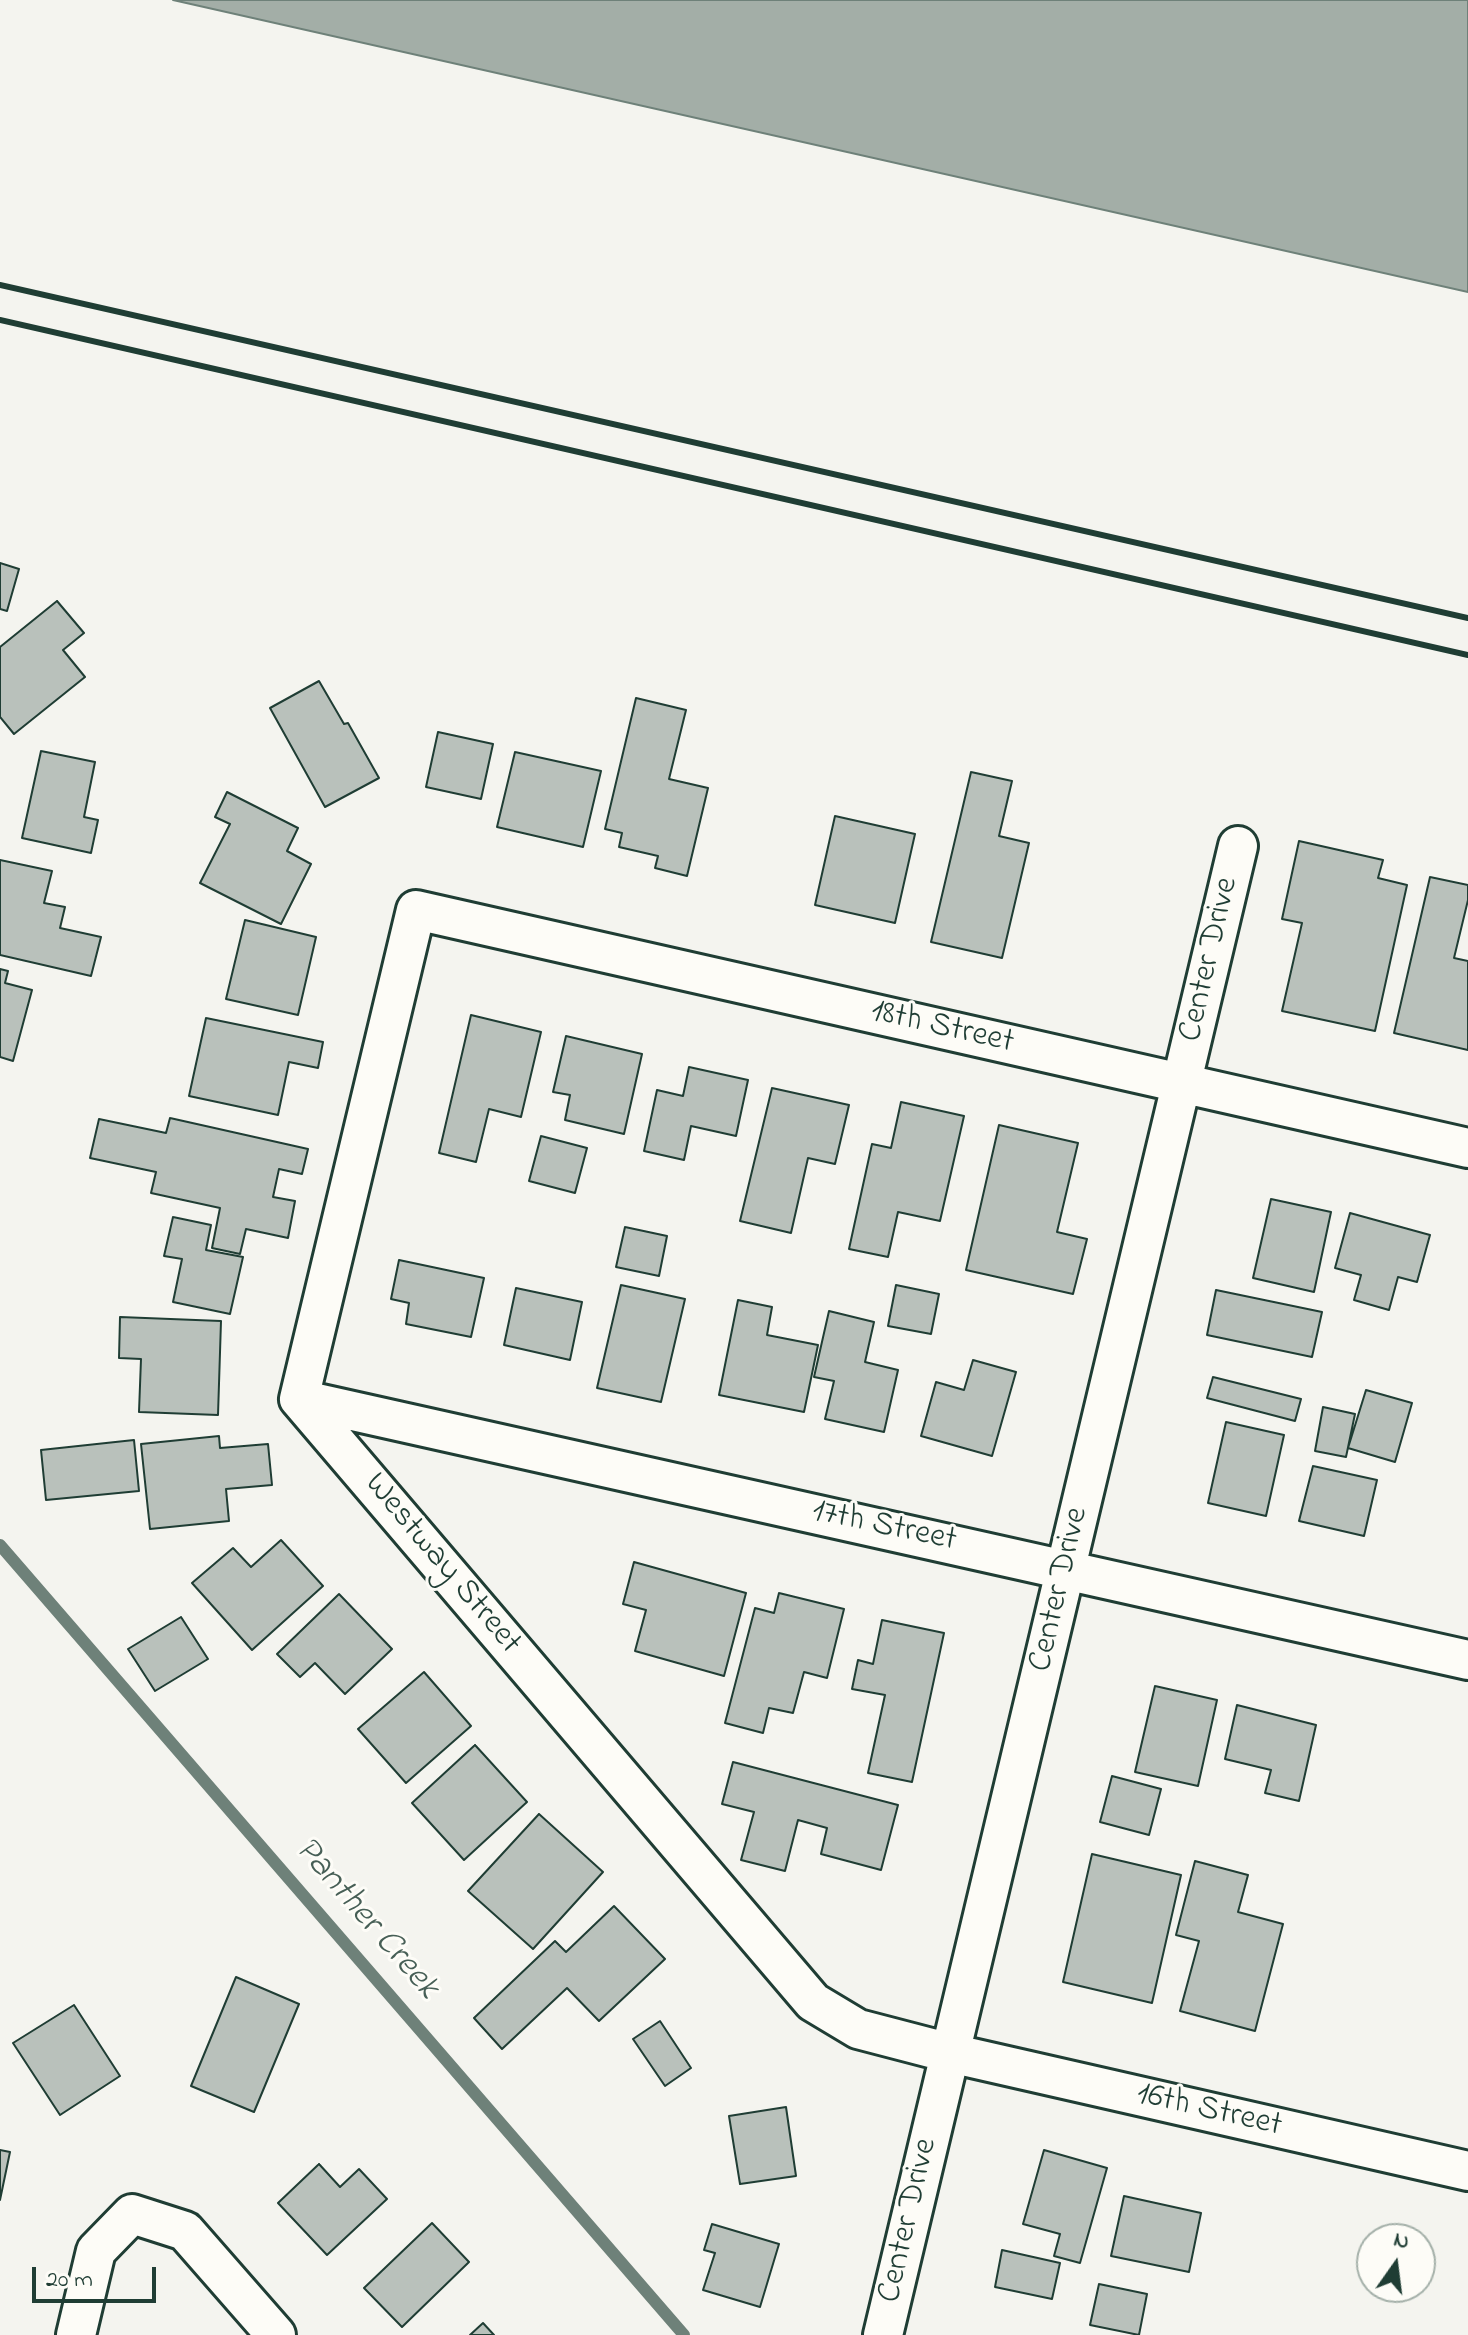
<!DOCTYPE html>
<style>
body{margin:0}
#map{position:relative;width:1468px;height:2335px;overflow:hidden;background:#f4f4ef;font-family:"Indie Flower",sans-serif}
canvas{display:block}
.north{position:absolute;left:1356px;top:2223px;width:80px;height:80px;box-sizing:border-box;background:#fdfcf7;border:2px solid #a4b0a9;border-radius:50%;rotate:14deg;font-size:22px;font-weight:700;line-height:32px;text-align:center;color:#1f3d34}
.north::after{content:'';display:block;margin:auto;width:28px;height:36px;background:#1f3d34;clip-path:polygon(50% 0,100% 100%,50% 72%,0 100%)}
.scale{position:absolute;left:32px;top:2267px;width:124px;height:36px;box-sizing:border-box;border:4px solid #1f3d34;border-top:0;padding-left:10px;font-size:24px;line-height:28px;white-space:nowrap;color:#1f3d34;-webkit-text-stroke:6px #fdfcf7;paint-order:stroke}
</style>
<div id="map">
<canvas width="1468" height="2335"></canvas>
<div class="north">N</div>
<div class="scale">20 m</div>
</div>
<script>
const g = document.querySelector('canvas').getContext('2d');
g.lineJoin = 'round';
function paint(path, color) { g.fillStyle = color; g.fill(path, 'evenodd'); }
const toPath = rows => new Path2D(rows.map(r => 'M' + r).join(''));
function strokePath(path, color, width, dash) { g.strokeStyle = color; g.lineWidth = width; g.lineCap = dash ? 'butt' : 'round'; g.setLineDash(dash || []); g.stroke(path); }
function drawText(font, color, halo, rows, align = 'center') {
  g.font = font + ' "Indie Flower",sans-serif'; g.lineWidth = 6; g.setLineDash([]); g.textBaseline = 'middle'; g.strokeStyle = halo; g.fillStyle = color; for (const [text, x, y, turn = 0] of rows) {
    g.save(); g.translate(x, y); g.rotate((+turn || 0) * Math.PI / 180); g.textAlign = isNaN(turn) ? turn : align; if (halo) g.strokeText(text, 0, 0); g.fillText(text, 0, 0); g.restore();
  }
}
const water = toPath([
 [173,0,1468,0,1468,292,173,0]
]);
paint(water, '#a3aea7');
strokePath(water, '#6e8179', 2);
strokePath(toPath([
 [0,1545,684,2335]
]), '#6e8179', 12);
const building = toPath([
 [0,563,19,569,7,611,0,609,0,563],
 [57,601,84,633,63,650,85,677,14,734,0,717,0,647,57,601],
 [319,681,344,724,348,723,379,778,325,807,270,708,319,681],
 [636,698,686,710,669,779,708,788,687,876,655,868,658,856,619,847,622,833,605,829,636,698],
 [438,732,493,744,481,799,426,787,438,732],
 [41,751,95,762,84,817,98,820,91,853,22,838,41,751],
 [515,752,601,771,583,847,497,827,515,752],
 [971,772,1012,781,999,836,1029,843,1002,958,931,942,971,772],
 [227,792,298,828,287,851,311,864,281,924,200,883,230,824,215,817,227,792],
 [835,816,915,834,895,923,815,905,835,816],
 [1299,841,1383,860,1378,878,1407,885,1375,1031,1282,1011,1302,923,1282,919,1299,841],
 [0,860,52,871,44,903,65,907,60,928,101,937,91,976,0,955,0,860],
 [1430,877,1468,885,1468,900,1454,958,1468,961,1468,1050,1394,1033,1430,877],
 [245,920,316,937,298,1015,226,999,245,920],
 [0,969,8,971,5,983,32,990,13,1061,0,1057,0,969],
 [471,1015,541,1032,521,1117,489,1109,476,1162,439,1153,471,1015],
 [206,1018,323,1042,318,1068,289,1062,278,1115,189,1096,206,1018],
 [566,1036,642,1054,624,1134,565,1120,570,1095,553,1092,566,1036],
 [689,1067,748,1080,736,1136,691,1126,684,1160,644,1151,657,1090,683,1096,689,1067],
 [772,1088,849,1105,835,1164,808,1158,791,1233,740,1221,772,1088],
 [901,1102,964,1116,940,1221,898,1212,888,1257,849,1249,872,1144,891,1148,901,1102],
 [170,1118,308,1149,302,1174,279,1169,273,1197,295,1201,288,1238,246,1229,240,1254,212,1248,220,1208,151,1193,156,1172,90,1158,99,1119,166,1133,170,1118],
 [999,1125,1078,1143,1057,1232,1087,1239,1073,1294,966,1270,999,1125],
 [541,1136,587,1148,575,1193,529,1181,541,1136],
 [1271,1199,1331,1212,1314,1292,1253,1278,1271,1199],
 [1350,1213,1430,1235,1417,1282,1398,1277,1389,1310,1354,1300,1361,1275,1335,1268,1350,1213],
 [173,1217,211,1225,206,1250,243,1257,230,1314,173,1302,182,1259,164,1256,173,1217],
 [625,1227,667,1236,659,1276,616,1267,625,1227],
 [399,1260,484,1278,471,1337,406,1324,409,1303,391,1299,399,1260],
 [621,1285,685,1299,661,1402,597,1388,621,1285],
 [896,1285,939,1294,931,1334,888,1326,896,1285],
 [516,1288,582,1302,570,1360,504,1345,516,1288],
 [1216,1290,1322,1312,1312,1357,1207,1335,1216,1290],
 [738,1300,772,1307,767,1335,818,1345,804,1412,719,1395,738,1300],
 [829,1311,874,1322,865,1362,898,1370,884,1432,825,1419,834,1381,814,1377,829,1311],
 [120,1317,221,1321,218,1415,139,1412,141,1359,119,1358,120,1317],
 [973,1360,1016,1372,992,1456,921,1436,936,1382,964,1390,973,1360],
 [1213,1377,1301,1399,1295,1421,1207,1398,1213,1377],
 [1366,1390,1412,1403,1395,1462,1348,1448,1366,1390],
 [1323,1407,1355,1414,1346,1457,1315,1451,1323,1407],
 [1226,1422,1284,1435,1266,1516,1208,1503,1226,1422],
 [219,1436,220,1448,268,1444,272,1485,226,1489,229,1521,150,1529,141,1444,219,1436],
 [134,1440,139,1491,46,1500,41,1450,134,1440],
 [1313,1466,1377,1480,1364,1536,1299,1521,1313,1466],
 [281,1540,323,1586,252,1650,192,1583,233,1548,251,1567,281,1540],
 [634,1562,746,1593,724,1676,635,1651,646,1610,623,1604,634,1562],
 [779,1593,844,1609,827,1678,804,1672,793,1713,769,1708,763,1733,725,1723,755,1608,774,1613,779,1593],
 [339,1594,392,1649,345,1694,315,1663,300,1677,277,1654,339,1594],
 [181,1617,208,1659,155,1691,128,1649,181,1617],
 [882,1620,944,1633,912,1782,868,1773,885,1695,852,1689,858,1660,873,1664,882,1620],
 [424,1672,471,1726,406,1783,358,1729,424,1672],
 [1155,1686,1217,1700,1198,1786,1135,1772,1155,1686],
 [1237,1705,1316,1725,1299,1801,1265,1793,1271,1770,1225,1759,1237,1705],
 [475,1745,527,1802,464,1860,412,1803,475,1745],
 [733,1762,898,1805,881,1870,821,1854,827,1828,798,1820,785,1871,741,1860,754,1812,722,1804,733,1762],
 [1112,1776,1161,1789,1149,1835,1100,1822,1112,1776],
 [539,1814,603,1872,533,1949,468,1891,539,1814],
 [1092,1854,1181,1875,1152,2003,1063,1982,1092,1854],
 [1195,1861,1248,1875,1238,1912,1283,1924,1255,2031,1180,2011,1199,1941,1176,1935,1195,1861],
 [614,1906,665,1959,599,2021,567,1988,502,2049,474,2018,555,1941,566,1952,614,1906],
 [236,1977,299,2004,254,2112,191,2086,236,1977],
 [74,2005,120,2076,60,2115,13,2043,74,2005],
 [660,2021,691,2068,665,2086,633,2039,660,2021],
 [786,2107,796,2176,740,2184,729,2116,786,2107],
 [0,2150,10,2152,0,2200,0,2150],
 [1044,2150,1107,2168,1080,2263,1054,2256,1060,2234,1023,2224,1044,2150],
 [319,2164,340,2187,359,2169,387,2199,327,2255,278,2203,319,2164],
 [1124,2196,1201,2213,1189,2272,1111,2256,1124,2196],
 [432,2223,469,2262,402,2327,364,2288,432,2223],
 [712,2224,779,2244,760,2307,703,2290,715,2253,704,2250,712,2224],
 [1002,2250,1060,2263,1052,2299,995,2287,1002,2250],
 [1099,2284,1147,2294,1139,2335,1090,2325,1099,2284],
 [483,2323,494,2335,470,2335,483,2323]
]);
paint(building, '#b9c1bb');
strokePath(building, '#1f3d34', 2);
const minor = toPath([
 [1468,1148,416,910,299,1399,813,2002,858,2029,950,2053,1468,2171],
 [299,1399,1468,1660],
 [76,2335,96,2251,132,2214,185,2231,276,2335],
 [883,2335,1238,846]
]);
strokePath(minor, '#1f3d34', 44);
strokePath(minor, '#fdfcf7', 38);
strokePath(toPath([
 [0,285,1468,618],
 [0,320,1468,655]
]), '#1f3d34', 6);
drawText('34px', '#1f3d34', '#fdfcf7', [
 ["Center Drive",1211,960,-77],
 ["18th Street",942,1029,13],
 ["17th Street",884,1528,12],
 ["Westway Street",441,1565,50],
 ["Center Drive",1061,1590,-77],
 ["16th Street",1209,2112,13],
 ["Center Drive",910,2221,-77]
]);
drawText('italic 36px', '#475f56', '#fdfcf7', [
 ["Panther Creek",365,1920,49]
]);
</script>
